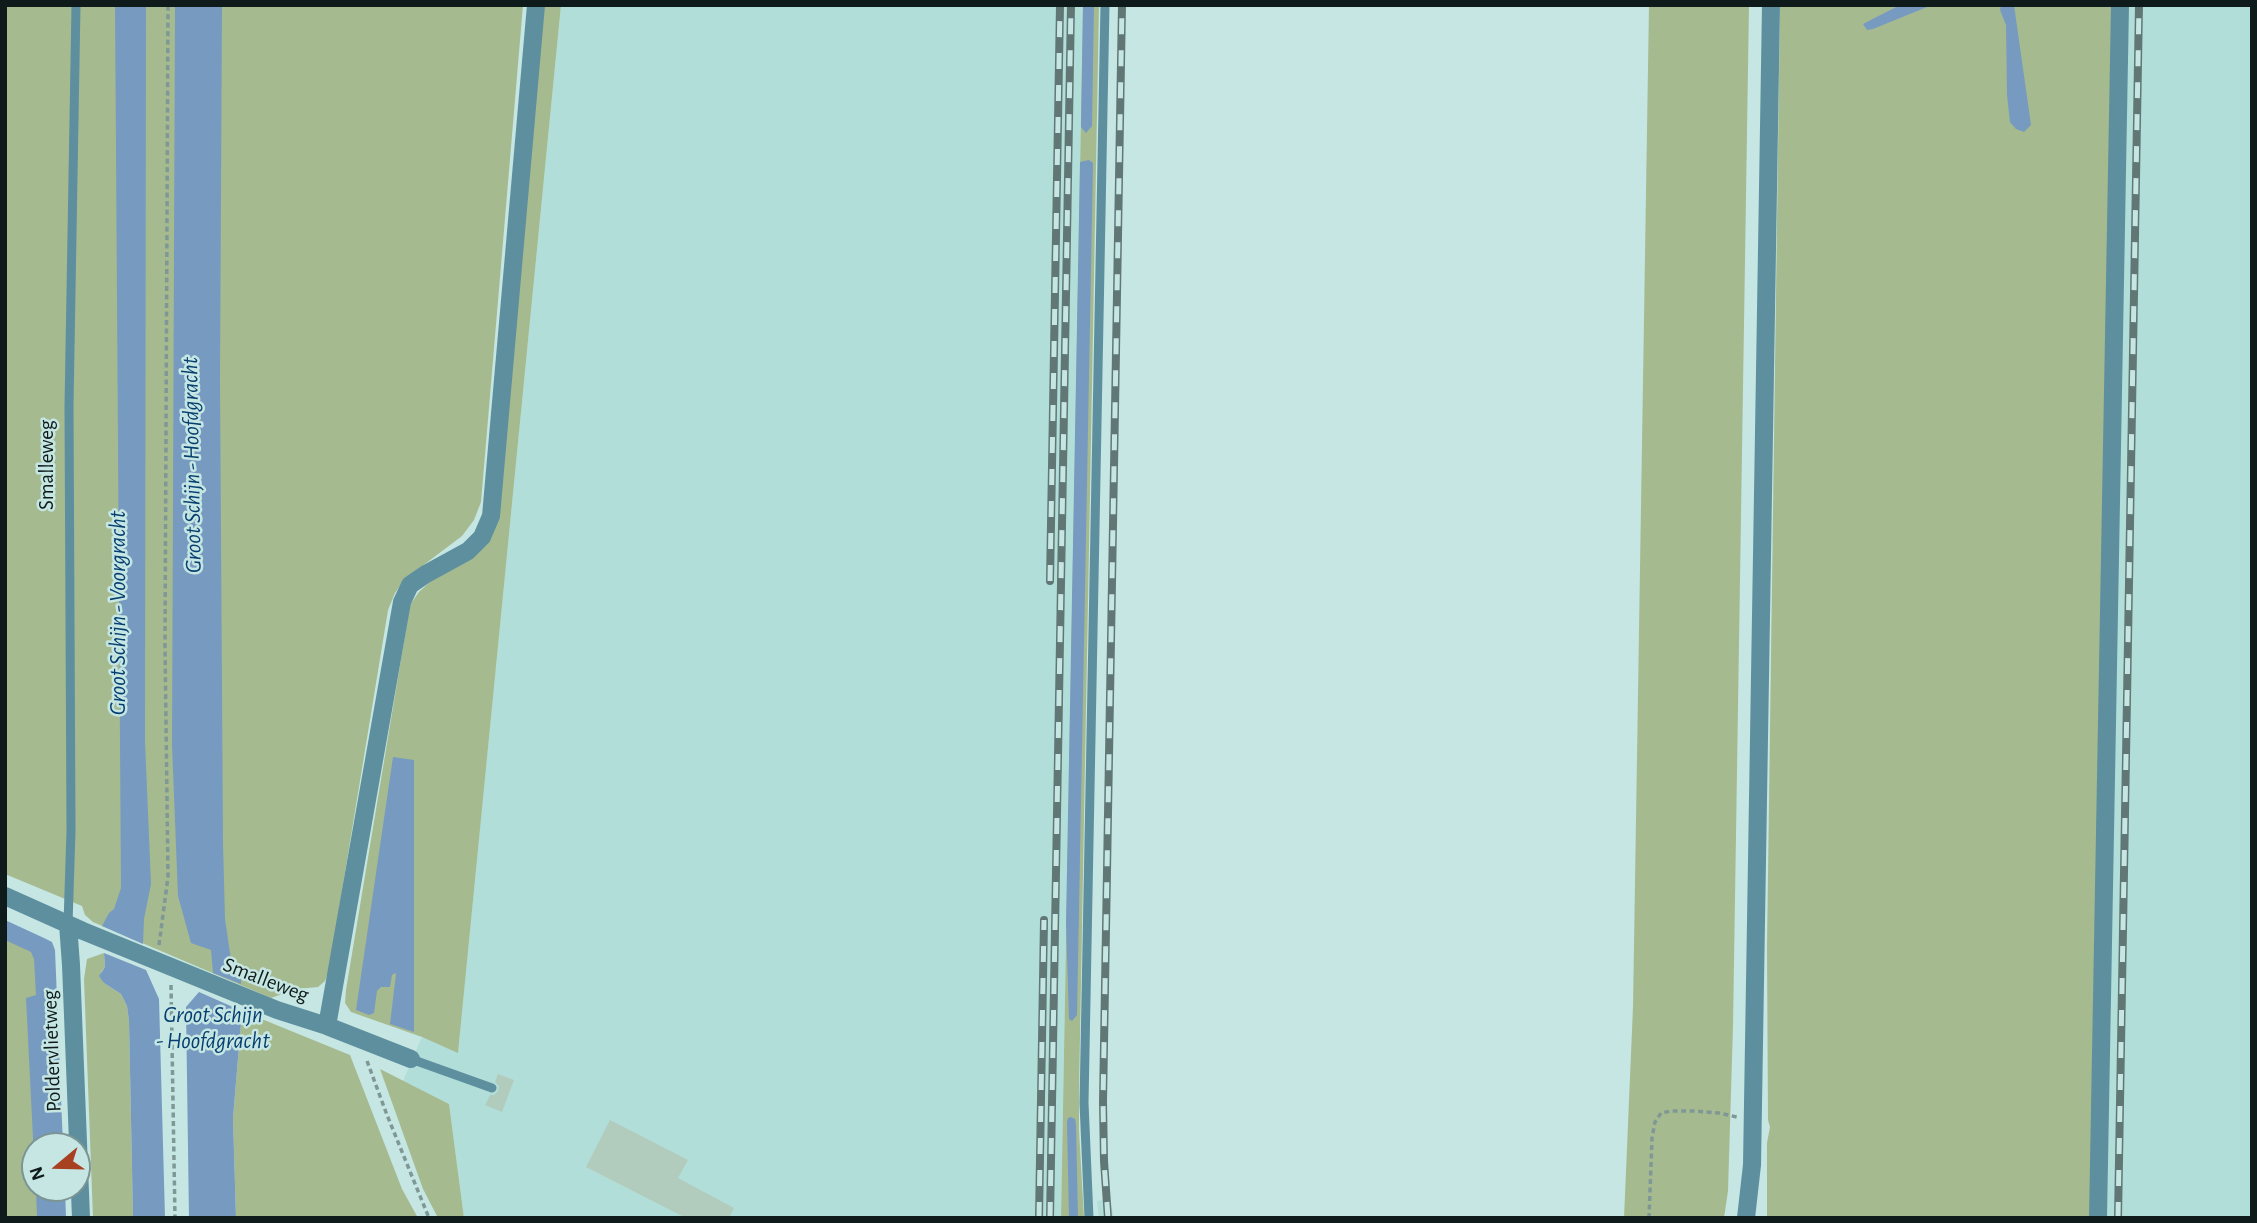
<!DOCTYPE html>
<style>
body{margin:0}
#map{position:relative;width:2257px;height:1223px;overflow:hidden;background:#c5e6e3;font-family:"Alegreya Sans",sans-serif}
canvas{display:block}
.frame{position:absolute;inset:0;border:7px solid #0f1b1a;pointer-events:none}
.north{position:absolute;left:21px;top:1132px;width:70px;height:70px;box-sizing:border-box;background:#c5e6e3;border:2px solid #7c9593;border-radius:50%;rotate:251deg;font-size:19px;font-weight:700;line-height:28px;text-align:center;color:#0f1b1a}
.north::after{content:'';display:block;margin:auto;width:24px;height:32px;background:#a84121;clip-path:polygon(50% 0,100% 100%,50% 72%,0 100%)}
</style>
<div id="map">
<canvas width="2257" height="1223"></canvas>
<div class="frame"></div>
<div class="north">N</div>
</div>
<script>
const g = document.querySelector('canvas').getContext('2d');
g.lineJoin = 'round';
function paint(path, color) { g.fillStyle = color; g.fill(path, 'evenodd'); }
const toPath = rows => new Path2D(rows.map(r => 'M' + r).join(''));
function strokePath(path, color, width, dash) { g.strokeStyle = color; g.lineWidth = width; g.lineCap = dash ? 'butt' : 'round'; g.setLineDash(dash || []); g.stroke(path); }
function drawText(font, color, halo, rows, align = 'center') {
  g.font = font + ' "Alegreya Sans",sans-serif'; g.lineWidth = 5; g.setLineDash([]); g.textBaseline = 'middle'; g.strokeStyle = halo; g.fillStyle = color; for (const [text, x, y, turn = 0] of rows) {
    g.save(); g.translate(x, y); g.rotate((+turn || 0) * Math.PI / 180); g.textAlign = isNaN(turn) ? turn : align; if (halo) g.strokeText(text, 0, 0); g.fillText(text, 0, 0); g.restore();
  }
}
paint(toPath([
 [561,5,1083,5,1061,1218,464,1218,449,1104,403,1081,422,1037,458,1052],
 [2127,5,2252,5,2252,1218,2107,1218],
 [1110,1199,1114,1218,1099,1218,1097,1201]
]), '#b2ded9');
paint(toPath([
 [5,5,523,5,481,502,474,520,462,536,405,579,395,593,388,610,329,970,325,981,318,987,296,989,271,998,93,922,85,915,82,906,5,874],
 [543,5,561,5,458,1053,422,1037,351,1012,345,1003,346,990,410,605,419,592,431,581,486,540],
 [1083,5,1099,5,1079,1090,1079,1130,1084,1218,1061,1218],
 [1649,5,1749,5,1733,1026,1728,1191,1724,1218,1624,1218,1633,1007],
 [1780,5,2114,5,2092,1218,1767,1218,1767,1143,1770,1127,1768,1120,1767,947],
 [5,933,40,953,35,1188,55,1188,56,1218,5,1218],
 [104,953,105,967,101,972,104,983,121,994,127,1006,129,1021,133,1218,93,1218,84,979,87,959],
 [242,1011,350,1055,402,1189,418,1218,236,1218,233,1118],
 [380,1069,449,1104,464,1218,438,1218,423,1189]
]), '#a6ba90');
paint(toPath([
 [115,5,146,5,145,741,151,884,144,919,143,944,102,926,109,913,114,909,121,888],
 [175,5,222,5,220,381,223,843,225,919,231,960,238,965,241,973,241,984,213,973,211,950,191,943,178,896,172,745],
 [1083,5,1094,5,1092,126,1086,133,1081,127],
 [1900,5,1932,5,1873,29,1867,30,1863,24],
 [2001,5,2014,5,2031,125,2024,132,2016,129,2010,122,2007,95,2006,25,2000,10],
 [1089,160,1093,163,1077,1015,1072,1021,1069,1019,1066,923,1080,162],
 [393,757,414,760,414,1032,390,1024,396,974,395,973,392,975,390,987,381,987,377,991,374,1013,369,1015,356,1010],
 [5,920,44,938,52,942,55,950,63,1146,35,1146,35,1178,26,998,36,995,34,959,31,952,5,940],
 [104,953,146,970,159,999,165,1218,133,1218,129,1021,127,1006,121,994,104,983,99,976,105,967],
 [199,992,242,1011,233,1118,236,1218,189,1218,186,1007],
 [1071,1117,1075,1119,1076,1125,1078,1218,1069,1218,1067,1122,1068,1118],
 [36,1188,65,1188,66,1218,37,1218]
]), '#779ac0');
paint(toPath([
 [498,1074,514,1080,502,1112,485,1105,490,1095,494,1095,498,1091,499,1086,495,1082],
 [610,1120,688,1160,678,1178,734,1208,729,1218,686,1218,586,1167]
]), '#b1ccbc');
strokePath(toPath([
 [159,945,168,877,165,645,168,5],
 [171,985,175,1218],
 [367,1061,387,1115,429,1218],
 [1649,1218,1652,1138,1655,1122,1661,1113,1671,1111,1695,1111,1719,1113,1737,1117]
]), '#7f9896', 3.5, [5, 3.5]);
strokePath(toPath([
 [68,924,71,831,69,406,76,5],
 [411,1059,492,1088],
 [1089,1218,1084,1103,1105,5]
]), '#5d8f9e', 9);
strokePath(toPath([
 [5,896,83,931,277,1010,327,1026,411,1059],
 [68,924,71,965,81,1218],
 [327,1026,402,602,410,585,426,574,468,551,482,537,491,516,536,5],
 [1746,1218,1752,1165,1771,5],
 [2098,1218,2120,5]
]), '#5d8f9e', 18);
const rail = toPath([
 [1050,581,1060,5],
 [1039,1218,1044,920],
 [1050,1218,1071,5],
 [1108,1218,1104,1161,1103,1102,1122,5],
 [2118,1218,2139,5]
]);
strokePath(rail, '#617775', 8);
strokePath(rail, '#c5e6e3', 5, [16]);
drawText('21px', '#0f1b1a', '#c5e6e3', [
 ["Smalleweg",47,465,-90],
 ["Smalleweg",266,980,21],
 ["Poldervlietweg",52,1051,-92]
]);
drawText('italic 23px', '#063f6f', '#c5e6e3', [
 ["Groot Schijn - Hoofdgracht",192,465,-91],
 ["Groot Schijn - Voorgracht",118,613,-90],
 ["Groot Schijn",213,1015],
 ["- Hoofdgracht",213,1041]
]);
</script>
